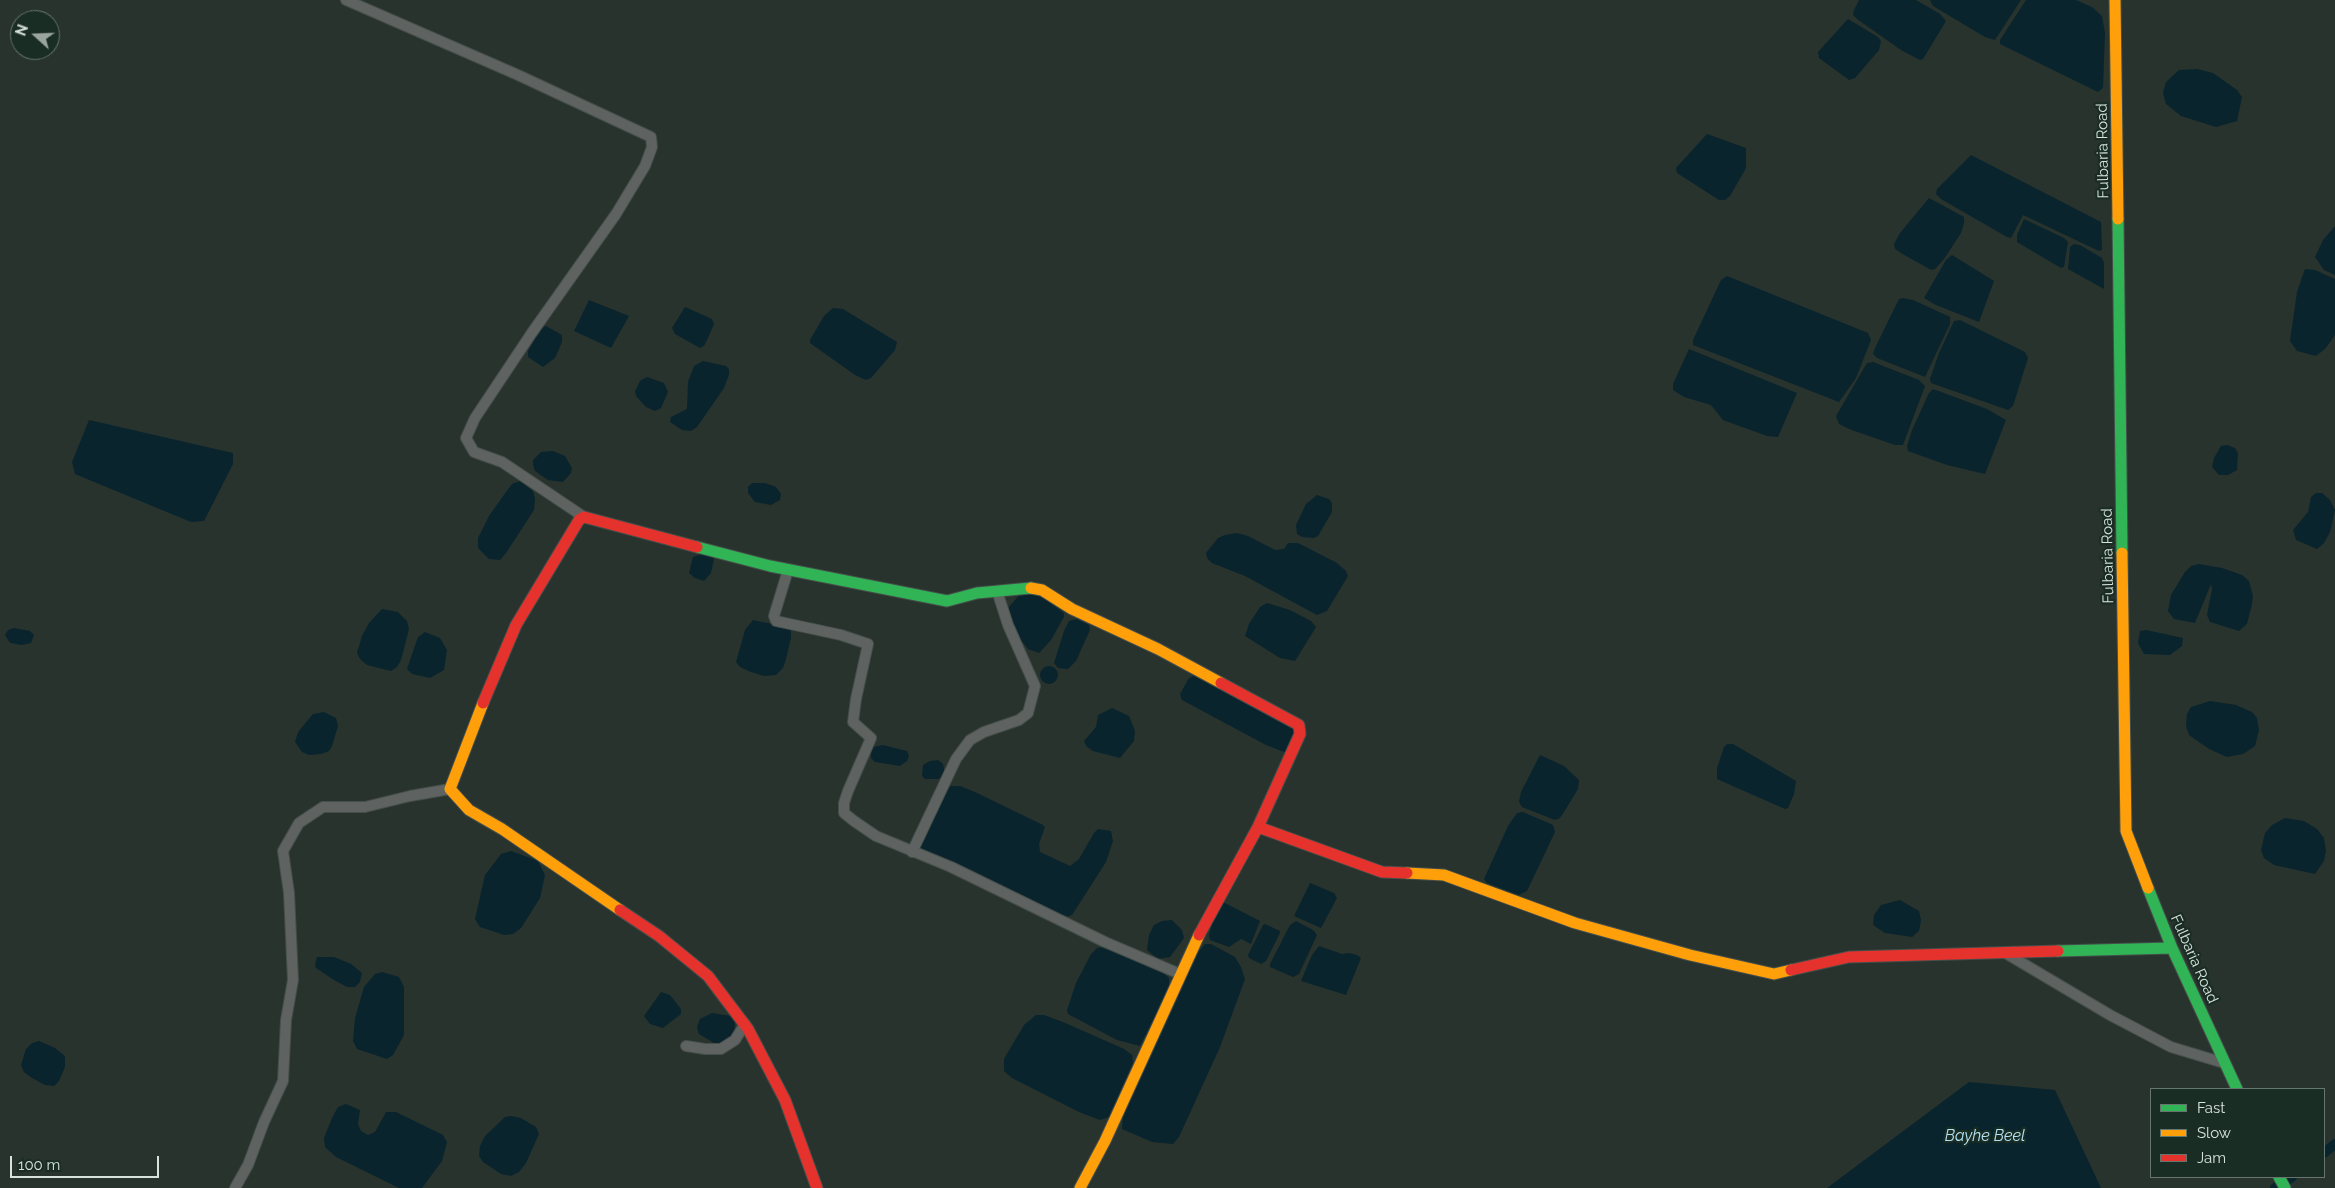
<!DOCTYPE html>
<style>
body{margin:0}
#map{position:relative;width:2335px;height:1188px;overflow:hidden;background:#28332e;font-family:Raleway,sans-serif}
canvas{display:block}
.legend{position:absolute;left:2150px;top:1088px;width:175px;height:90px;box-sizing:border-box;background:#1a2d24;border:1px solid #66756e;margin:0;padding:6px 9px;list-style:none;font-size:15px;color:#d7e2dc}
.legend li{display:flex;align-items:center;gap:10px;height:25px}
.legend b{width:25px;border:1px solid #66756e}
.north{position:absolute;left:10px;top:10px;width:50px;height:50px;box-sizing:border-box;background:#1a2d24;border:1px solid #66756e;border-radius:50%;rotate:290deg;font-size:14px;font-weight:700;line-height:20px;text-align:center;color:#d7e2dc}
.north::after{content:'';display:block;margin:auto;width:18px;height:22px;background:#9aa59f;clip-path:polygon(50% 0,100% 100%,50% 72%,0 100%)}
.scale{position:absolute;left:10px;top:1156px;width:149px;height:22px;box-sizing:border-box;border:2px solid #d7e2dc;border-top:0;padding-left:6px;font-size:15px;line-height:18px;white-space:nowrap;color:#d7e2dc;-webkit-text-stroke:4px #1a2d24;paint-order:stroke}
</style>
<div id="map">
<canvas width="2335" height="1188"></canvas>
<ul class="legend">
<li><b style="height:6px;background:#30b455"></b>Fast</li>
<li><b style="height:6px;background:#ff9f0a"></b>Slow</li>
<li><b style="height:6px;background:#e5322d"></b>Jam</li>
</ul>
<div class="north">N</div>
<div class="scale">100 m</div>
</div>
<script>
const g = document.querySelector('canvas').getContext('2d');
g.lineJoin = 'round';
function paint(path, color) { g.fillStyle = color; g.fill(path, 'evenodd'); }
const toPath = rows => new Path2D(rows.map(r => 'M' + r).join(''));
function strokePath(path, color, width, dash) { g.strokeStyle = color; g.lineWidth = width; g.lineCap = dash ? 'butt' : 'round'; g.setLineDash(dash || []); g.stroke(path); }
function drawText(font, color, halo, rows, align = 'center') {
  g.font = font + ' Raleway,sans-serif'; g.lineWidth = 4.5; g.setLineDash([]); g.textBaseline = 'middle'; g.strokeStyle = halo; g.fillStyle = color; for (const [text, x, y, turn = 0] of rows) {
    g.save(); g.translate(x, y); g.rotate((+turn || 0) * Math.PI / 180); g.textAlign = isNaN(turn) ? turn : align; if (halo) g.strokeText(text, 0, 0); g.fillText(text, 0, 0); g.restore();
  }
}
paint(toPath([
 [1859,0,1916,0,1940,14,1946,21,1923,59,1920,60,1901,50,1857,19,1853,15,1854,10],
 [1930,0,2021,0,1995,40,1985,37,1933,6],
 [2026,0,2076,0,2092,7,2102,16,2105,33,2103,88,2098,92,2000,44,2000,40],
 [1848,19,1878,37,1881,41,1879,50,1855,78,1849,80,1819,58,1818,52],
 [2197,69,2213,73,2237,90,2242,97,2237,121,2216,127,2181,116,2166,104,2163,93,2166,82,2179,70],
 [1707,134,1746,148,1746,168,1730,196,1725,200,1719,200,1677,173,1676,168],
 [1971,155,2101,222,2102,250,2099,251,2023,215,2011,238,2007,237,1941,199,1936,194,1937,189],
 [1929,198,1964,217,1964,223,1961,233,1944,259,1935,269,1931,270,1901,253,1895,249,1894,244,1900,233],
 [2024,219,2064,238,2068,242,2064,267,2061,268,2017,242,2017,235],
 [2335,226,2335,275,2324,270,2315,257,2323,240],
 [2074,244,2080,245,2102,258,2104,263,2104,289,2068,269,2070,247],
 [1952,255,1994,281,1979,322,1936,305,1924,298,1946,260],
 [2305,269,2315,270,2335,279,2335,335,2325,349,2316,356,2297,351,2290,341,2297,292],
 [1727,276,1868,333,1871,340,1856,378,1839,402,1693,345,1693,340,1721,280],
 [1903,298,1913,300,1950,317,1950,324,1925,377,1877,358,1873,354,1875,348,1899,299],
 [589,300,629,316,611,348,574,331],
 [685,307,712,319,714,324,708,338,704,346,700,348,675,334,672,328],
 [833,308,843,309,897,342,895,350,871,378,866,380,855,375,810,343,810,340,824,316],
 [1960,320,2025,352,2028,358,2013,406,2008,410,1931,383,1930,379,1939,353,1954,321],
 [546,326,562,335,562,342,555,358,543,367,528,357,528,351,542,327],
 [1689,349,1797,393,1778,437,1767,436,1723,420,1711,405,1684,397,1673,390,1673,384],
 [703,361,726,366,729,369,729,375,724,388,697,427,691,431,682,430,670,422,671,417,687,409,688,382,694,366],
 [1873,362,1919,380,1925,386,1903,445,1895,445,1849,429,1839,424,1836,416,1867,363],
 [647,377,664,383,668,392,661,408,655,411,646,407,636,396,635,391,640,381],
 [1933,389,1987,409,2006,420,1985,474,1947,465,1908,451,1907,446,1912,430,1929,393],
 [89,420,233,453,233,464,204,521,191,522,75,474,72,462],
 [2227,445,2235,448,2238,453,2237,470,2228,475,2219,475,2212,467,2214,458,2221,446],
 [553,451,565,456,572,468,571,473,563,482,548,480,535,471,533,465,533,460,541,452],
 [520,481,533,491,535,498,534,510,506,553,500,560,489,559,478,548,478,538,489,516,506,492,512,484],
 [752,483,765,483,776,487,781,494,780,500,771,505,755,502,748,493,748,487],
 [2316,493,2322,493,2330,500,2335,510,2330,532,2324,543,2317,549,2296,540,2293,530,2308,512,2311,497],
 [1317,495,1329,499,1332,503,1332,512,1318,536,1314,538,1302,537,1297,534,1296,525,1306,504],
 [1237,533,1248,536,1275,550,1284,549,1288,543,1298,543,1337,563,1346,571,1348,576,1327,611,1317,615,1245,576,1212,563,1207,558,1206,553,1218,538,1225,535],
 [702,554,712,556,714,559,711,573,704,581,695,578,689,573,693,557],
 [2199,564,2222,568,2242,575,2249,581,2253,596,2252,604,2247,624,2239,631,2210,622,2207,615,2212,589,2211,584,2195,623,2174,619,2168,611,2171,595,2185,572,2191,566],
 [1022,592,1027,592,1043,598,1064,613,1064,617,1051,640,1039,653,1028,649,1017,635,1008,617,1008,608],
 [1267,603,1290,610,1311,621,1316,627,1295,661,1280,658,1245,636,1249,624,1260,607],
 [382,609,398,612,407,621,409,629,401,660,397,667,391,671,367,665,360,659,357,653,362,636,369,623],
 [1077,619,1089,625,1090,630,1076,661,1068,669,1058,668,1054,663,1064,631,1069,621],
 [753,620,787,627,791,631,791,638,786,659,783,668,776,675,764,676,751,672,740,667,736,662,745,630],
 [14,628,30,631,34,635,31,643,22,645,10,643,5,635,8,630],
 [2146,630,2183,638,2182,646,2170,655,2144,654,2138,643,2140,631],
 [425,632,440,638,447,650,444,670,430,678,412,674,407,669,418,637],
 '1040 675a9 9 0 1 1 18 0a9 9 0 1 1-18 0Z',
 [1194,676,1291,727,1296,732,1288,751,1284,752,1266,745,1182,700,1180,694,1189,678],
 [2210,701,2236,705,2252,712,2257,718,2259,730,2255,746,2243,754,2227,757,2209,749,2189,735,2186,726,2187,714,2191,707],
 [1112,708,1129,716,1135,731,1134,741,1120,758,1093,751,1086,746,1084,741,1096,727,1098,715],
 [324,712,336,718,338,726,332,746,329,751,321,754,309,755,302,752,295,742,298,732,313,714],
 [1727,744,1733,744,1796,781,1794,794,1788,808,1785,809,1717,779,1717,768,1724,747],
 [883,745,907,751,909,756,907,761,900,766,875,762,871,758,871,750,874,747],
 [1540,755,1564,766,1579,780,1578,789,1564,812,1560,818,1555,820,1522,807,1519,802,1521,792],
 [938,760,943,764,945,775,938,779,925,779,922,776,923,765,930,761],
 [950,786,960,786,975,792,1043,825,1045,827,1039,844,1040,852,1070,866,1079,859,1094,833,1098,829,1111,831,1113,841,1106,862,1072,915,1066,917,1057,915,922,852,918,845],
 [1523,812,1553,825,1555,832,1527,891,1519,895,1487,883,1484,879,1508,826,1517,813],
 [2285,818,2304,821,2317,829,2324,838,2326,851,2324,861,2315,874,2274,865,2264,858,2261,850,2265,833,2272,825],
 [511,851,538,861,545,875,540,898,521,928,513,934,504,935,480,927,475,919,485,875,501,854],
 [1310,883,1334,893,1337,898,1321,928,1294,916],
 [1900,900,1919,911,1921,920,1919,931,1912,937,1885,933,1873,925,1874,915,1881,905],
 [1223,902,1260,921,1251,944,1241,939,1229,947,1210,940,1209,935,1213,921],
 [1172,920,1182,930,1184,938,1170,957,1158,959,1147,950,1149,935,1154,925,1162,921],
 [1296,921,1313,930,1317,935,1299,974,1293,977,1270,967,1270,964,1290,925],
 [1265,924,1280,931,1280,933,1266,961,1261,964,1249,958,1248,955,1263,925],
 [1205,944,1211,944,1235,957,1241,967,1245,979,1220,1047,1179,1137,1173,1144,1152,1142,1122,1129,1123,1115,1195,956],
 [1319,946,1342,954,1349,953,1357,955,1361,958,1346,995,1301,981,1312,955],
 [1103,947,1113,949,1161,971,1169,978,1169,989,1140,1046,1117,1040,1068,1014,1067,1010,1076,983,1091,954,1097,948],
 [317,957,334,957,351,964,362,973,360,982,355,987,347,987,334,980,316,968,315,965],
 [382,972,399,977,404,987,404,1035,393,1055,387,1059,357,1049,353,1041,355,1018,364,987,375,974],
 [661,992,670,995,681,1009,681,1014,663,1028,650,1024,644,1016],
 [712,1013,731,1016,735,1022,734,1036,723,1043,714,1043,699,1034,697,1027,700,1019],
 [1036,1015,1044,1015,1063,1022,1124,1049,1132,1055,1133,1063,1109,1117,1100,1120,1079,1112,1012,1078,1004,1071,1004,1059,1008,1052,1024,1025],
 [39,1041,55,1048,65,1056,65,1067,59,1081,54,1086,45,1085,32,1078,24,1072,21,1065,26,1049,32,1043],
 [1969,1082,2055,1090,2101,1188,1827,1188],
 [346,1104,360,1110,358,1124,361,1131,368,1135,375,1132,386,1112,396,1112,443,1135,447,1142,442,1161,422,1188,399,1188,336,1157,325,1147,324,1138,332,1118,338,1107],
 [511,1116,521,1118,536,1127,539,1134,526,1163,519,1172,511,1176,501,1174,483,1162,479,1156,480,1146,485,1136,505,1117]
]), '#09242c');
strokePath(toPath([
 [2324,1153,2335,1144],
 [2275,1188,2292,1177]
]), '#09242c', 10);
const street = toPath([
 [346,0,518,75,651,137,652,147,645,166,616,214,531,334,475,418,466,438,474,452,502,462,584,517],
 [788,570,774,616,776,621,841,635,868,644,856,699,853,722,871,738,848,791,844,803,844,813,854,821,876,836,951,867,1105,942,1180,974],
 [912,852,956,759,970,740,984,732,1019,720,1028,713,1035,686,1008,625,997,591],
 [2007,954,2110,1015,2171,1047,2224,1063],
 [686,1046,705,1049,721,1049,735,1040,745,1024],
 [235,1188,248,1165,264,1122,283,1081,286,1020,293,980,289,893,283,851,299,823,323,807,365,807,410,796,450,789]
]);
const fast = toPath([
 [2118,219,2122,553],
 [697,547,770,566,947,601,977,593,1031,588],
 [2148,888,2172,948,2237,1089],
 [2058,951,2172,948],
 [2279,1177,2285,1188]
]);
const slow = toPath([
 [2115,0,2118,219],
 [2122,553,2126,831,2148,888],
 [1031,588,1042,590,1072,609,1158,649,1221,683],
 [483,703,450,789,469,810,502,829,620,910],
 [1407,873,1444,875,1575,923,1690,955,1774,974,1791,970],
 [1080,1188,1105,1141,1199,935]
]);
const jam = toPath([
 [1221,683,1299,725,1300,734,1258,827],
 [483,703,516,625,579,520,584,517,697,547],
 [620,910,659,936,708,976,748,1029,785,1100,817,1188],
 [1199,935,1258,827,1382,872,1407,873],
 [1791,970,1849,957,2058,951]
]);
strokePath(street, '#454e4a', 12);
strokePath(fast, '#454e4a', 13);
strokePath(slow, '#454e4a', 13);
strokePath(jam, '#454e4a', 13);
strokePath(street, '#5e6261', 10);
strokePath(fast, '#30b455', 11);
strokePath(slow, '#ff9f0a', 11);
strokePath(jam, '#e5322d', 11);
drawText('15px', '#d7e2dc', '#1a2d24', [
 ["Fulbaria Road",2103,151,-91],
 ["Fulbaria Road",2108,556,-91],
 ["Fulbaria Road",2194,959,66]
]);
drawText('italic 16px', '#b4e3f8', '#1a2d24', [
 ["Bayhe Beel",1985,1136]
]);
</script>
